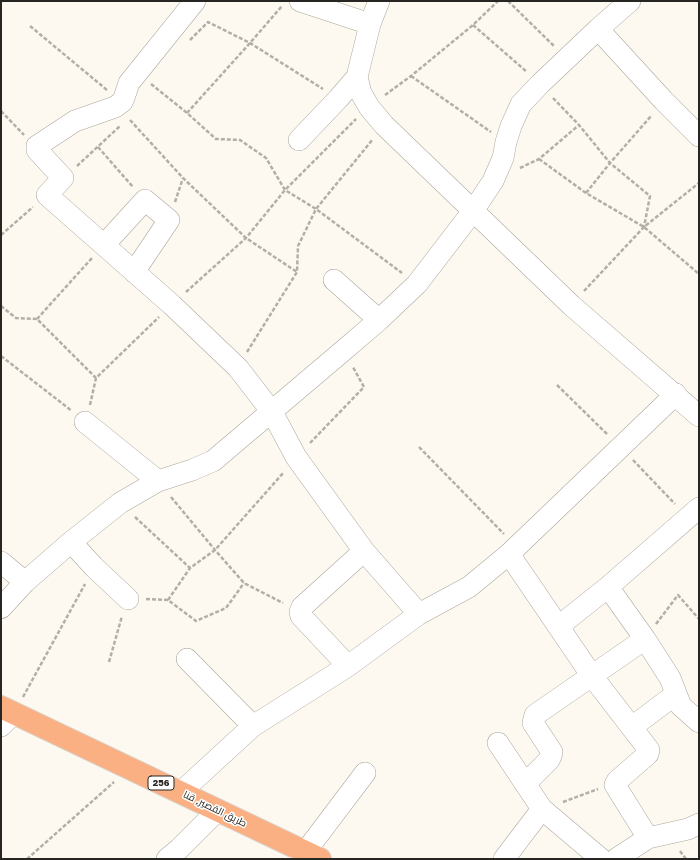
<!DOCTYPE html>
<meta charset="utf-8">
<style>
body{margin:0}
#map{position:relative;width:700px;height:860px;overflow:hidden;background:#fdf9f0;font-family:"Golos Text",sans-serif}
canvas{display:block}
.frame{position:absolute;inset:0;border:2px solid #272622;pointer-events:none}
</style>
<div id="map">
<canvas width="700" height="860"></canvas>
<div class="frame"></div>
</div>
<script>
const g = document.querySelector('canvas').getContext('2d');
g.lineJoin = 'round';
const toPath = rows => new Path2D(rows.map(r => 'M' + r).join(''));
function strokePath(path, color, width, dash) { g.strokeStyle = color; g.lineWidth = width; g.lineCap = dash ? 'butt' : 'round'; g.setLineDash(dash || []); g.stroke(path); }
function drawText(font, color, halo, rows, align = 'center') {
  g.font = font + ' "Golos Text",Cairo,sans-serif'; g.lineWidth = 3; g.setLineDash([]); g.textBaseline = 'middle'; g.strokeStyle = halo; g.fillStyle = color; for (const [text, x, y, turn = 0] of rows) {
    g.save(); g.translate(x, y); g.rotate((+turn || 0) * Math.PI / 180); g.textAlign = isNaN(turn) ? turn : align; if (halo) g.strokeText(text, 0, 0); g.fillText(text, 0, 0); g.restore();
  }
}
const minor = toPath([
 [195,1,129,83,124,98,122,102,115,107,75,121,37,146,37,150,63,178,47,195,172,305,238,368,272,412,296,457,364,551,419,614],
 [300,1,370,24],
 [379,1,370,24,357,77,361,93,369,107,384,125,571,305,699,416],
 [598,29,664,101,699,136],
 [299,140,338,99,357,77],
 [104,245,145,200,169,220,134,272],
 [334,280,379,320],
 [85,422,158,481],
 [71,542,94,567,128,599],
 [509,554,592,676,649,750,648,754,617,781,615,785,648,838],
 [1,562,25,582],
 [608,587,645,639,670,678,681,706,699,722],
 [1,608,25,582,71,542,120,503,158,481,192,470,213,461,344,350,379,320,417,284,473,211,493,181,503,158,506,142,511,126,521,104,540,84,598,29,630,1],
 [559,626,608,587,699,508],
 [187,659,253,726],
 [348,666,301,616,300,612,302,607,364,551],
 [1,726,14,713],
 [632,727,676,694],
 [498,743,542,809,601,859],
 [525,784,549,760,551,756,552,752,533,723,535,715,645,639],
 [181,792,253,726,348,666,419,614,469,587,509,554,676,394],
 [167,859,179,849,218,810],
 [300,859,365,773],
 [504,859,542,809],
 [616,859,648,838,688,829,699,824]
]);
const trunk = toPath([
 [1,707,320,859]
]);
strokePath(minor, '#aaa69e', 22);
strokePath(trunk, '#d8d8d7', 24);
strokePath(toPath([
 [508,1,554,46],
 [473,25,527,72],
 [30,26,107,90],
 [190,40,208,22,250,43,323,89],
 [411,76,491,132],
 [151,84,187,113,216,139,240,140,266,158,285,190,316,209,402,273],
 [385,95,411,76,473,25,498,1],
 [553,98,579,125,610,163,650,196,644,227],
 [1,111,24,135],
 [187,113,250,43,282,6],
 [130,120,183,178,246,238,297,272],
 [98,147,133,187],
 [539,159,586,193,644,227,699,274],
 [77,166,120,126],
 [520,168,539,159,579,125],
 [586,193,610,163,652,115],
 [175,202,183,178],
 [1,235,33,207],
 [584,291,644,227,699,183],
 [186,292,246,238,285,190,356,119],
 [1,306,16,318,37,319,96,378],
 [37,319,92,258],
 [247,352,297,272,298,246,316,209,373,139],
 [1,356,72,411],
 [557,385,607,434],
 [90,405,96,378,159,317],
 [310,443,364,387,353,367],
 [419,447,504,534],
 [633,460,675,504],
 [171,497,215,550,244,583,283,603],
 [135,517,190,568],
 [146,599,168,600,196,621,226,608,244,583],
 [168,600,190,568,215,550,284,472],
 [656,624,678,595,699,619],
 [109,662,122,616],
 [23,697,85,584],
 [563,802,598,789],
 [680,851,686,859],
 [27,859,114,782]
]), '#b2afa8', 2.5, [4, 2]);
strokePath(minor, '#fff', 21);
strokePath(trunk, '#fab082', 22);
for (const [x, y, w] of [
 [161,783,26]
]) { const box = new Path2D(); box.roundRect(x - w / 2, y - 7, w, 14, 3); g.fillStyle = '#fff'; g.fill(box); strokePath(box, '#272622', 1); }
drawText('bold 9px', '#272622', null, [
 ["256",161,783]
]);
drawText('10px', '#272622', '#fff', [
 ["طريق القصير, قنا",215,809,26]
]);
</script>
